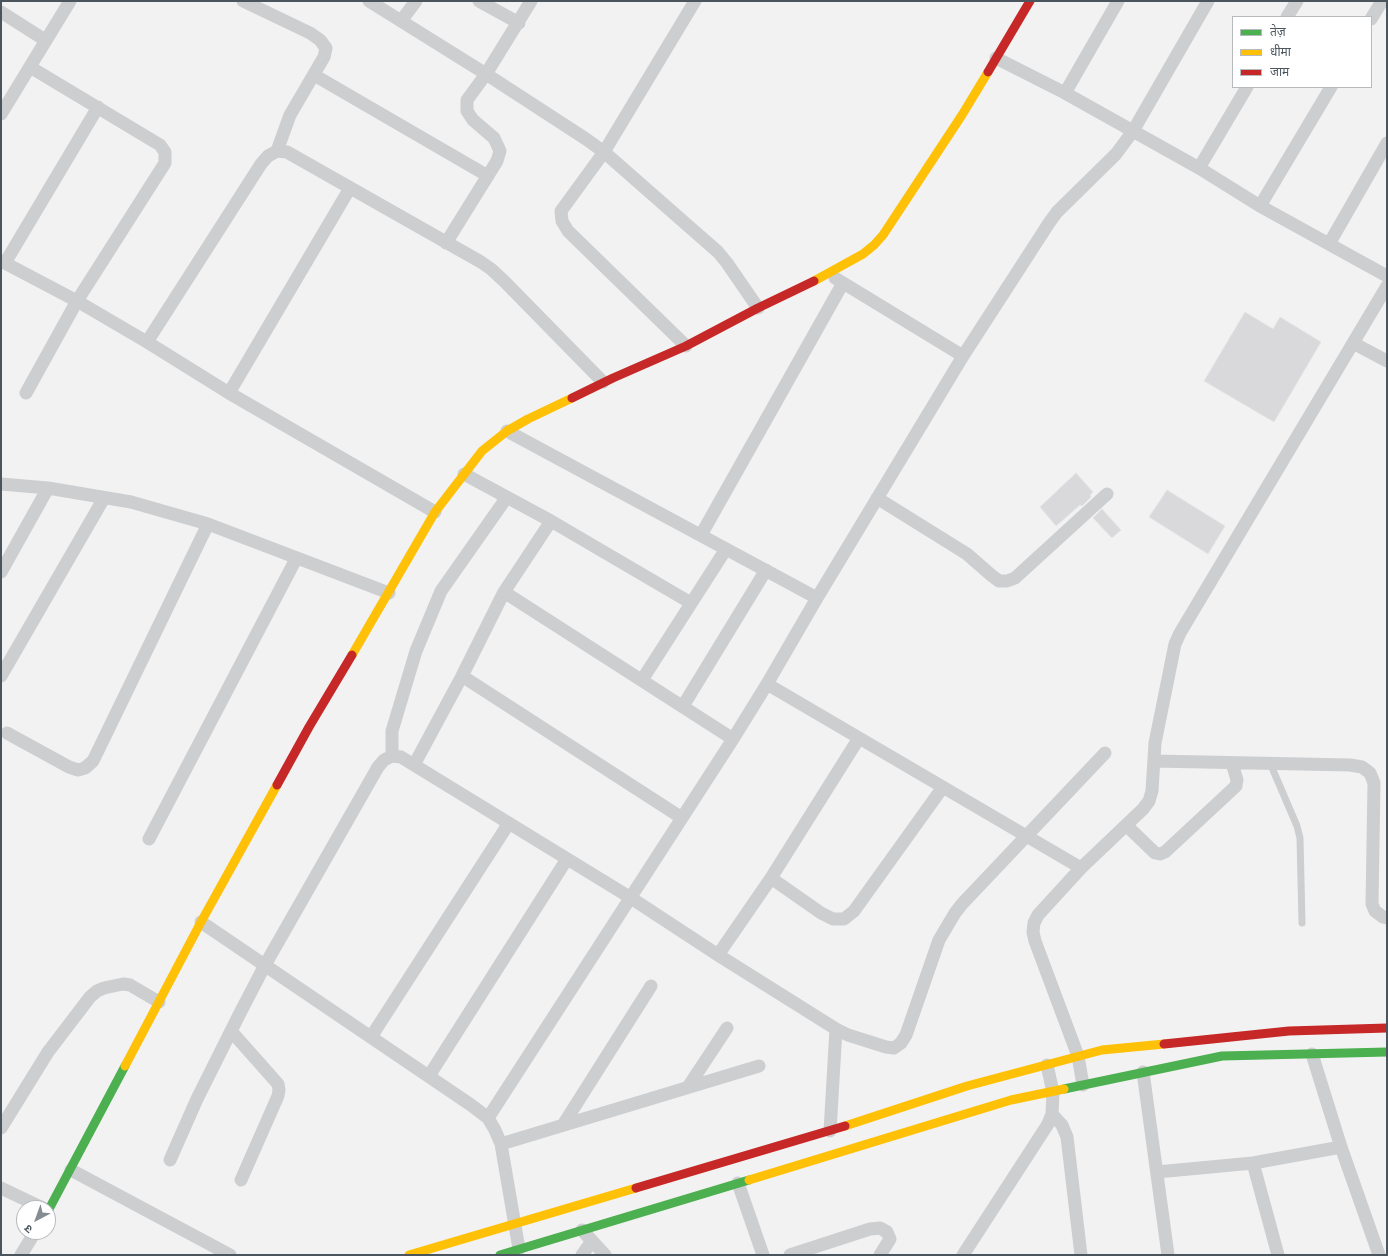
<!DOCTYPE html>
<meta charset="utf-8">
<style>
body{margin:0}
#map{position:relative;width:1388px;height:1256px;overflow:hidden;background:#f3f2f2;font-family:"Nunito Sans","Noto Sans Devanagari",sans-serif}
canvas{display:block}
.frame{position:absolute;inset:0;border:2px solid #4b555d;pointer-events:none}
.legend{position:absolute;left:1232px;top:16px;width:140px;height:72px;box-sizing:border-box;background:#fff;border:1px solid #b7bbbe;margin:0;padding:5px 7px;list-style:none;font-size:12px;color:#4b555d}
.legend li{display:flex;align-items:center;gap:8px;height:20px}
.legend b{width:20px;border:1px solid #b7bbbe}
.north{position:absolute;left:16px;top:1200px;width:40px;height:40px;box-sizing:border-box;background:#fff;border:1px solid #b7bbbe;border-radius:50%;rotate:221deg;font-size:11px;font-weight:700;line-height:16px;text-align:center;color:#4b555d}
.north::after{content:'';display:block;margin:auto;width:14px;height:18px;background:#868c91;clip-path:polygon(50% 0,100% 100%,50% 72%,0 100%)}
</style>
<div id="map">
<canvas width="1388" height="1256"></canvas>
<div class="frame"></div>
<ul class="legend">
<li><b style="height:5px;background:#4caf50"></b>तेज़</li>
<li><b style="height:5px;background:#ffc107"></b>धीमा</li>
<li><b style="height:5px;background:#c62828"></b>जाम</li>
</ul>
<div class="north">उ</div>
</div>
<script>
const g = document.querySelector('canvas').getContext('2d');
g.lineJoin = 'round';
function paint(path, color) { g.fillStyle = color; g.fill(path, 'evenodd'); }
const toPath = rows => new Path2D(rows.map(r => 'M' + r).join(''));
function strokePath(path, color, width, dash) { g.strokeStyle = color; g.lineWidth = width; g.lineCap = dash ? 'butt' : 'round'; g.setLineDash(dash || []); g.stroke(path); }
const building = toPath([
 [1245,312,1273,329,1280,317,1321,342,1274,422,1204,381,1245,312],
 [1076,473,1093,492,1090,495,1091,497,1082,506,1080,505,1056,526,1040,507,1076,473],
 [1167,490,1225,526,1208,554,1149,517,1167,490],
 [1102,509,1121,530,1112,538,1093,518,1102,509]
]);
paint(building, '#d9d9db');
strokePath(building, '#e4e4e5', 1);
strokePath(toPath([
 [1270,763,1297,826,1300,838,1302,923]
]), '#ccced0', 7);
strokePath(toPath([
 [243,1,310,33,320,40,326,48,324,57,290,115,277,151],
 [369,1,486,74,586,139,604,152,718,252,727,263,758,308],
 [479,1,519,23],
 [1,12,45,40],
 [1287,17,1297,1],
 [1371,19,1382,1],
 [401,21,416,1],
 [996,58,1065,93,1199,168,1260,206,1387,276],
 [314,75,488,176],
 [1065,93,1118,1],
 [1,114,70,1],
 [1199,168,1247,87],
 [1260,206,1331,87],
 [446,243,497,161,500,151,494,138,473,120,467,111,467,100,486,74,531,1],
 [1329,244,1387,143],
 [1,261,77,301,147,342,229,393,435,512],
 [5,263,98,107],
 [835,278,963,356],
 [147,342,261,164,268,156,277,151,287,152,481,262,491,269,504,281,603,382],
 [1353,343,1387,361],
 [686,346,568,231,562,221,561,211,604,152,695,1],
 [26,393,77,301,165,163,165,152,160,145,30,67],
 [229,393,350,188],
 [507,431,817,598],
 [464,474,551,521,691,603],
 [1,484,48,488,131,502,208,524,389,593],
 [877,498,967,554,991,575,999,581,1007,581,1015,578,1107,494],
 [701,535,843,283],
 [1,572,48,488],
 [504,592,733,739],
 [1,676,104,498],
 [462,676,682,818],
 [642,680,726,549],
 [767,684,1081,868],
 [683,706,766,570],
 [7,733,69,767,78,770,85,768,93,761,208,524],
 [392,756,392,731,416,651,441,591,507,497],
 [1154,761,1350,765,1362,767,1370,773,1374,783,1372,904,1375,911,1383,917,1387,918],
 [414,765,462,676,504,592,551,521],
 [1126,825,1155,853,1160,854,1165,852,1236,786,1237,780,1232,763],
 [149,839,296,559],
 [771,878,821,913,833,919,844,919,854,911,943,787],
 [201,922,471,1105,488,1118,495,1130,501,1144,519,1249],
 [718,955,771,878,859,738],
 [231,1031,278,1084,279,1090,278,1096,241,1180],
 [371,1037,509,823],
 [1312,1054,1341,1147,1379,1255],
 [1143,1072,1168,1255],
 [429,1076,567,859],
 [1083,1085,1078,1056,1035,941,1033,932,1034,923,1038,915,1081,868,1143,809,1149,801,1152,791,1155,743,1175,644,1180,633,1387,286],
 [688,1087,727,1028],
 [1052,1114,1062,1125,1067,1137,1081,1255],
 [488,1118,733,739,767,684,817,598,963,356,1049,223,1057,212,1116,154,1133,131,1208,1],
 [563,1125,651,986],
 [1,1128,48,1052,90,997,97,991,104,988,123,984,130,985,159,1002],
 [830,1131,836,1029],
 [501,1144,759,1066],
 [170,1160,197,1099,239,1015,265,965,378,767,384,760,392,756,401,757,631,898,718,955,836,1029,848,1035,886,1047,894,1048,901,1043,906,1035,939,940,955,913,962,904,1105,753],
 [1253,1163,1278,1255],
 [71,1170,230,1255],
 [1157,1172,1253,1163,1341,1147],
 [738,1183,763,1255],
 [1,1188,43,1208],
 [582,1230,605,1255],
 [21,1255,35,1232],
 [582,1255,592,1241],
 [790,1255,870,1229,880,1228,887,1232,890,1239,880,1255],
 [963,1255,1048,1124,1052,1114,1053,1092,1047,1065]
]), '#ccced0', 13);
strokePath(toPath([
 [1064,1089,1222,1056,1387,1052],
 [48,1211,125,1066],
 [500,1255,749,1180]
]), '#4caf50', 9);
strokePath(toPath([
 [814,281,863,254,874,245,883,235,962,115,988,72],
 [352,655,435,512,482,451,507,431,528,419,572,398],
 [125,1066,201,922,277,785],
 [845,1126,967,1086,1102,1050,1164,1044],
 [749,1180,1011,1100,1064,1089],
 [409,1255,636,1188]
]), '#ffc107', 9);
strokePath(toPath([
 [988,72,1030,1],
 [572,398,613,378,686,346,758,308,814,281],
 [277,785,309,727,352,655],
 [1164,1044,1289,1031,1387,1028],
 [636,1188,845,1126]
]), '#c62828', 9);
</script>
